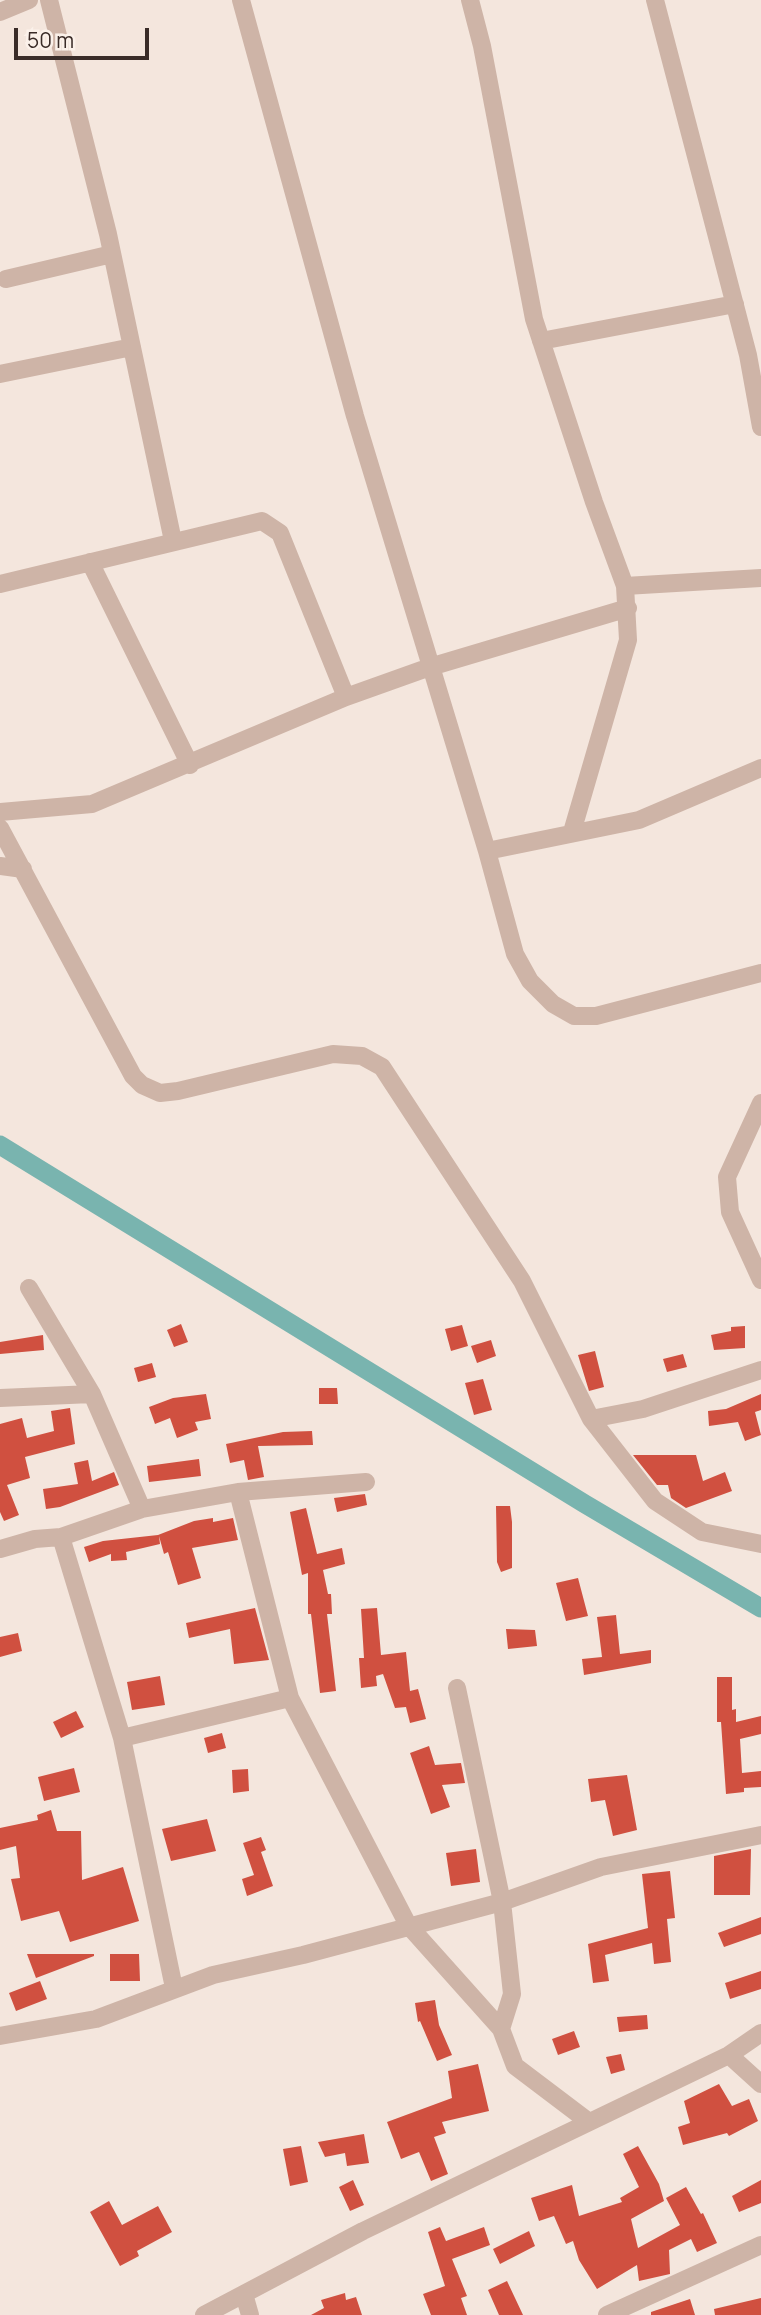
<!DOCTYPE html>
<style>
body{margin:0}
#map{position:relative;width:761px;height:2315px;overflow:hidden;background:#f4e6dd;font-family:Manrope,sans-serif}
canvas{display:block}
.scale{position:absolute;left:14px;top:28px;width:135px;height:32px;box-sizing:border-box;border:4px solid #3a2c28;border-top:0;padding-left:9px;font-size:21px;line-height:24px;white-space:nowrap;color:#3a2c28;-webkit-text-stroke:5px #fbf1ea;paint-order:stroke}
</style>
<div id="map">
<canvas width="761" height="2315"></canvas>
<div class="scale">50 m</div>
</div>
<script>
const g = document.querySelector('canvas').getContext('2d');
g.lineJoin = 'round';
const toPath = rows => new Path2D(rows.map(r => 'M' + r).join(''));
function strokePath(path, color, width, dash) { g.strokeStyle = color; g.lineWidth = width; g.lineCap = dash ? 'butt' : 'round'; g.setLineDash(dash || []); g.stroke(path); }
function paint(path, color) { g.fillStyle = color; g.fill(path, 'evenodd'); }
strokePath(toPath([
 [0,1145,585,1504,761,1608]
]), '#79b4af', 19);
paint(toPath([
 [181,1324,188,1342,174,1347,167,1330],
 [462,1325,468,1346,451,1351,445,1329],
 [745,1326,745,1348,714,1350,711,1335,731,1331,731,1327],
 [43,1335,44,1350,0,1354,0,1342],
 [491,1340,496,1356,477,1363,471,1346],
 [595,1351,604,1387,589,1391,578,1355],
 [683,1354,687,1367,667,1372,663,1359],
 [152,1363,156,1377,138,1382,134,1368],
 [483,1379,492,1410,474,1415,465,1383],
 [319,1388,337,1388,338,1404,319,1404],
 [206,1394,211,1419,195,1422,198,1430,177,1438,170,1418,155,1424,149,1407,173,1398],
 [761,1394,761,1410,755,1412,761,1435,745,1441,738,1422,709,1426,708,1411,726,1409],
 [70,1408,75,1444,25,1457,30,1478,7,1485,19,1515,4,1521,0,1512,0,1424,22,1418,27,1438,54,1431,51,1411],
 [312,1431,313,1445,258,1446,264,1477,248,1480,244,1460,230,1463,226,1444,283,1432],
 [633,1455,696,1455,703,1481,725,1472,732,1491,686,1508,671,1498,668,1485,657,1485],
 [199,1459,201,1476,149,1482,147,1466],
 [88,1460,92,1481,114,1472,119,1485,60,1507,46,1509,43,1489,78,1484,74,1463],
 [365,1494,367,1505,337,1512,334,1498],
 [496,1506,510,1506,512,1522,512,1568,501,1572,497,1562],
 [306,1508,317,1554,342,1548,345,1564,323,1570,328,1594,331,1594,332,1614,327,1614,336,1691,320,1693,311,1614,308,1614,308,1573,302,1575,290,1512],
 [213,1518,213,1522,233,1518,238,1540,192,1548,201,1578,178,1585,168,1552,164,1554,159,1536,160,1544,126,1552,127,1560,111,1561,111,1554,89,1562,84,1547,103,1541,158,1535,194,1521],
 [578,1578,588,1616,566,1621,556,1583],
 [255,1608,269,1660,234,1664,230,1629,189,1638,186,1623],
 [377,1608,381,1655,406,1652,410,1691,418,1689,426,1719,410,1723,406,1707,395,1708,383,1674,376,1676,377,1686,361,1688,359,1658,364,1658,361,1609],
 [616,1615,620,1654,651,1650,651,1663,584,1675,582,1659,602,1657,597,1617],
 [506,1629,535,1630,537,1646,508,1649],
 [18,1633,22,1651,0,1657,0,1637],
 [160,1676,165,1705,132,1710,127,1682],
 [717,1677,732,1677,732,1710,736,1709,736,1722,761,1716,761,1734,740,1739,742,1773,761,1771,761,1787,744,1788,744,1792,726,1794,721,1722,717,1722],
 [76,1711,84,1727,61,1738,53,1722],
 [222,1733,226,1748,208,1753,204,1738],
 [429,1746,435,1765,461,1763,465,1783,442,1785,450,1807,431,1814,410,1753],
 [74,1768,80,1792,44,1801,38,1777],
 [248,1769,249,1791,233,1793,232,1770],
 [627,1775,637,1830,613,1836,605,1800,591,1802,588,1779],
 [51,1810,57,1831,81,1831,82,1880,123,1867,139,1921,70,1942,59,1911,21,1921,11,1879,20,1878,16,1846,0,1850,0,1828,38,1820,37,1815],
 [207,1819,216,1851,171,1861,162,1829],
 [261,1837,266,1850,261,1852,273,1886,247,1896,242,1879,254,1875,243,1843],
 [476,1849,480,1882,451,1886,446,1853],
 [751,1849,750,1895,714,1895,714,1856],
 [670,1871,675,1918,667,1919,671,1962,654,1964,652,1943,605,1955,609,1981,593,1983,588,1944,648,1928,642,1874],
 [761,1917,761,1934,724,1947,718,1933],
 [27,1954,94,1954,94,1956,36,1978],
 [110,1954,139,1954,140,1981,110,1981],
 [761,1971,761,1989,730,1999,725,1983],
 [40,1981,47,1999,16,2011,9,1993],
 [435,2000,439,2025,452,2055,437,2061,420,2021,418,2022,415,2003],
 [647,2015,648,2029,619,2032,617,2017],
 [574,2031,580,2047,558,2055,552,2039],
 [621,2054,625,2070,611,2074,606,2057],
 [478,2064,489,2111,442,2122,446,2133,434,2137,448,2174,431,2181,419,2152,401,2159,387,2122,452,2098,448,2071],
 [719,2084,732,2106,749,2099,758,2121,729,2136,727,2133,683,2145,678,2127,690,2123,684,2101],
 [364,2134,369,2163,347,2166,345,2153,325,2157,318,2142],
 [301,2146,308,2182,290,2186,283,2149],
 [638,2146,659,2184,664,2201,631,2219,638,2248,680,2225,666,2198,686,2187,701,2214,703,2213,717,2243,697,2252,691,2239,669,2250,670,2274,639,2281,637,2265,597,2289,579,2260,573,2241,566,2244,554,2216,539,2221,531,2198,572,2185,579,2216,622,2202,620,2198,639,2187,623,2154],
 [353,2180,364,2205,350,2211,339,2187],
 [761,2180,761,2203,739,2212,732,2196],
 [109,2201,122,2225,158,2206,172,2232,137,2251,139,2256,120,2266,90,2212],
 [440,2227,446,2241,484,2227,490,2245,452,2259,467,2296,461,2298,467,2315,431,2315,423,2294,445,2286,428,2232],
 [529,2231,535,2246,500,2264,493,2249],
 [507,2281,523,2315,499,2315,488,2290],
 [345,2293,346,2300,356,2297,362,2315,311,2315,324,2308,321,2300],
 [761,2298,761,2315,715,2315,714,2309],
 [690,2299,695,2315,651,2315,651,2312]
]), '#d05040');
strokePath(toPath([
 [49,0,108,234,173,541],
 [241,0,355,416,487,851,515,954,530,981,553,1004,574,1016,596,1016,761,973],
 [470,0,482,46,534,319,594,502,625,586,628,640,572,832],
 [655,0,748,355,761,427],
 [0,12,29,0],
 [6,279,112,254],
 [541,341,735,304],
 [0,374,132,347],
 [90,562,190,765],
 [0,584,262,521,280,533,346,697,430,667,628,608],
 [625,586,761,578],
 [0,812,92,804,346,697],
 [0,828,133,1076,142,1085,160,1093,178,1091,333,1054,362,1056,382,1067,522,1281,591,1419,643,1409,761,1370],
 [487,851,639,820,761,768],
 [0,866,23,869],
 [761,1103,727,1177,730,1212,761,1280],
 [29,1288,92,1394,142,1509],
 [0,1398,92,1394],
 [591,1419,655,1501,702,1532,761,1544],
 [238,1492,290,1698,408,1925,501,2029,515,2066,589,2122],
 [61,1537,122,1738,174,1988],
 [0,1549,35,1539,61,1537,142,1509,238,1492,366,1482],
 [457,1688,502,1902,512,1994,501,2029],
 [122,1738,290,1698],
 [0,2036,96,2019,213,1975,303,1955,502,1902,601,1867,761,1835],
 [729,2055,761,2084],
 [244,2294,250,2315],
 [204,2315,363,2231,729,2055,761,2033],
 [607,2315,761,2245]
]), '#ceb4a7', 18);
</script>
